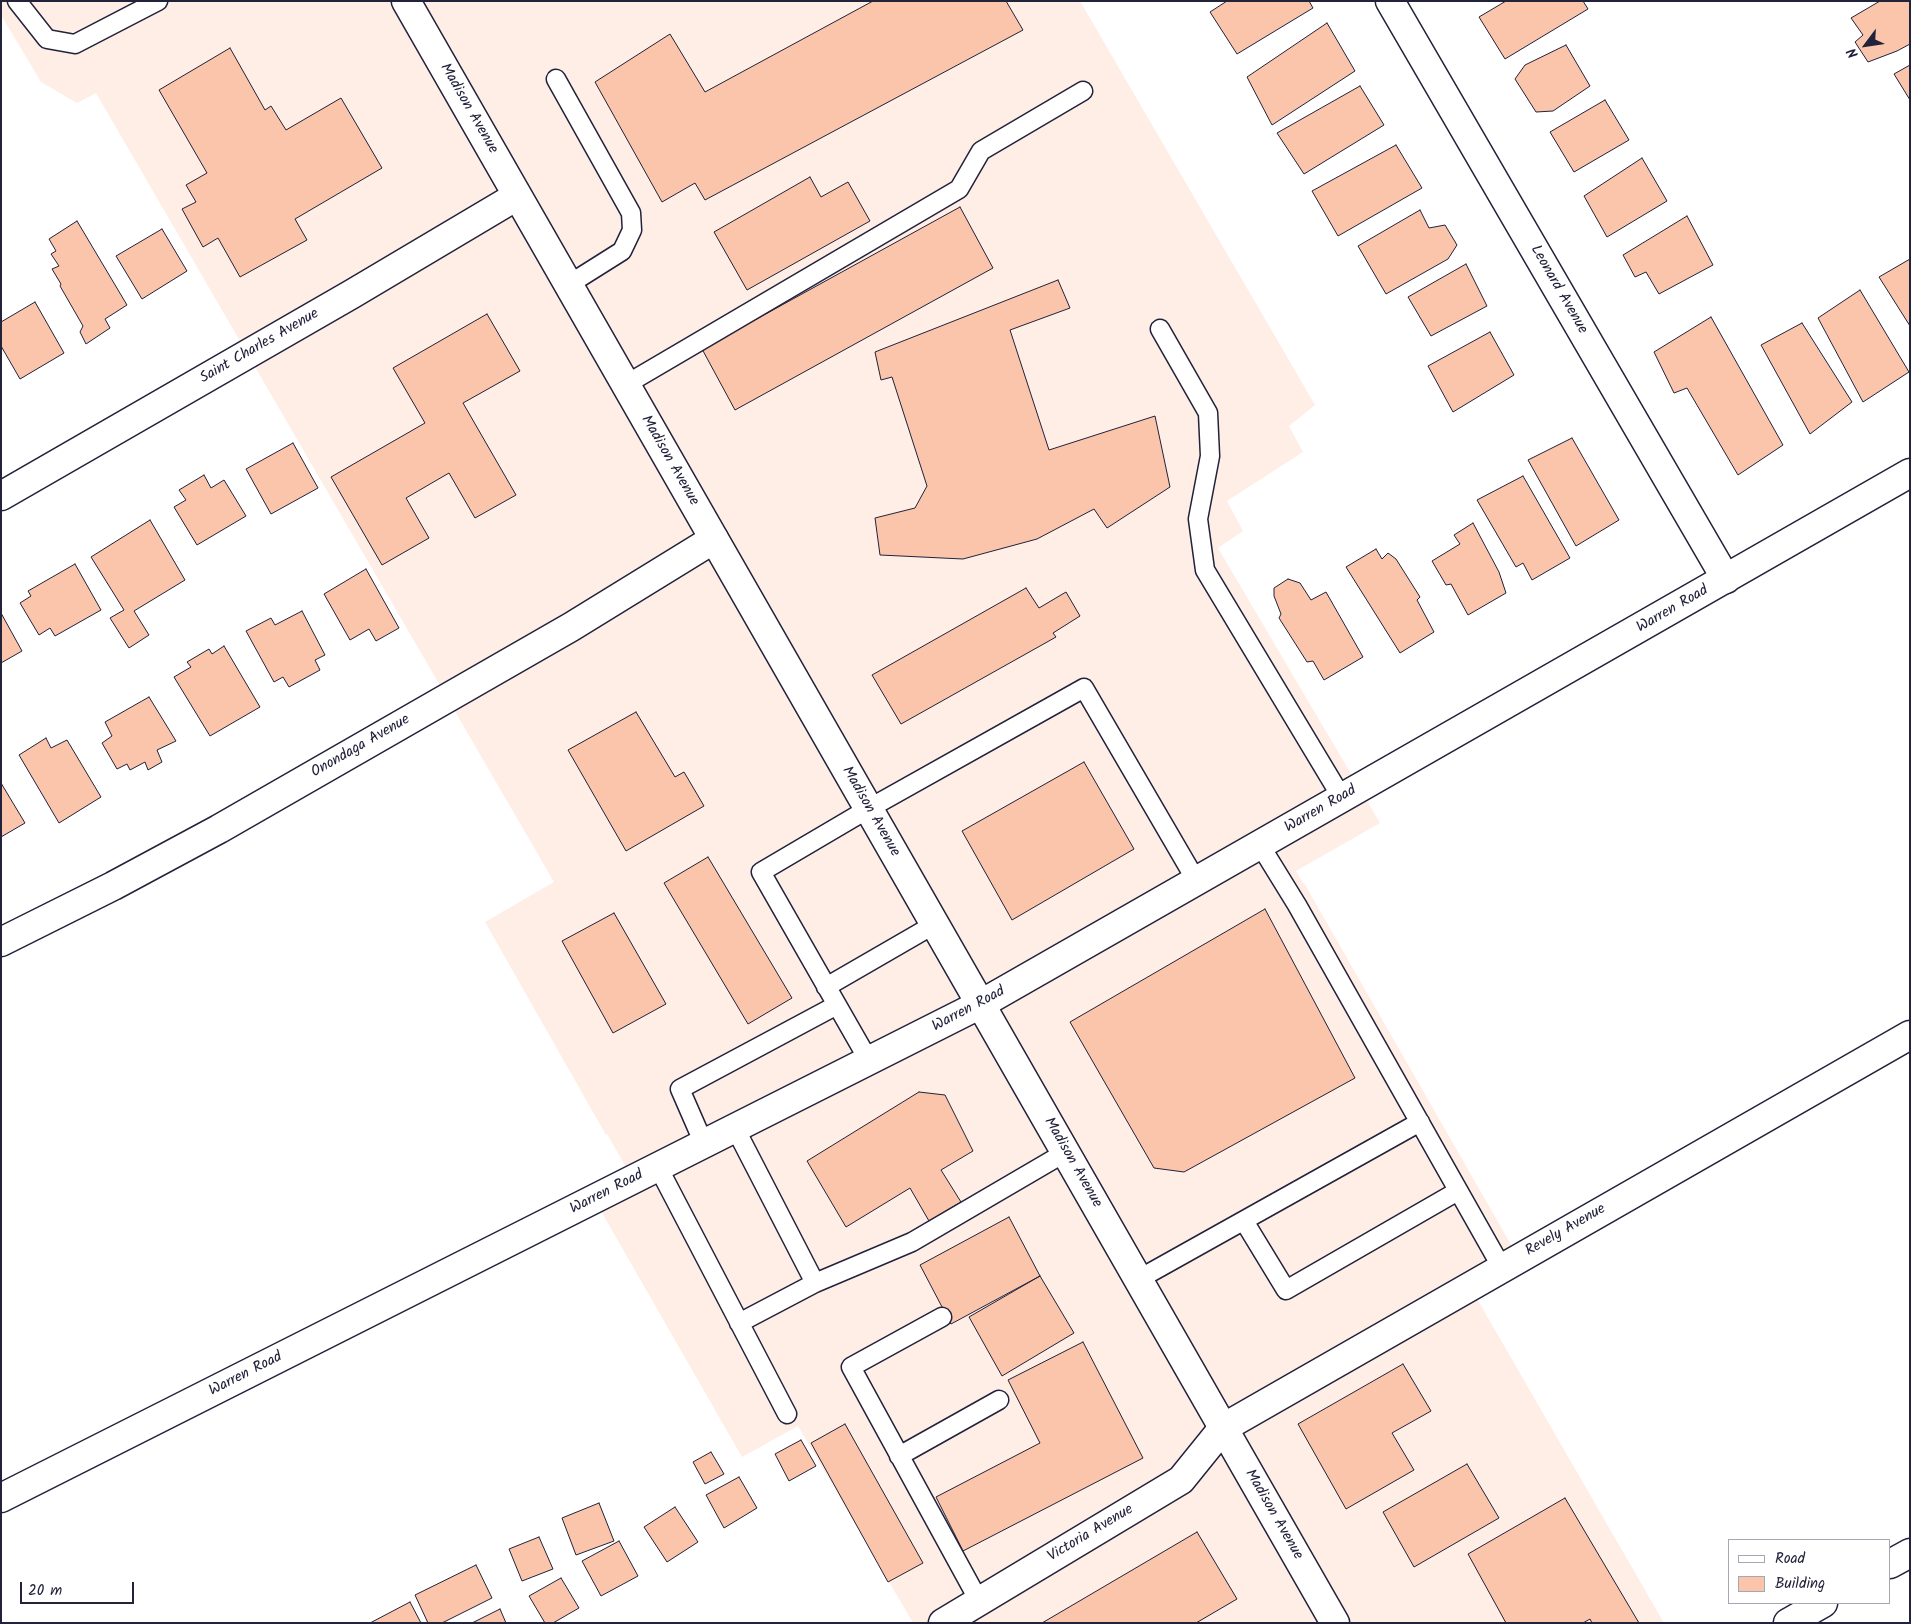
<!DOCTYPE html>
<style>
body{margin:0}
#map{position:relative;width:1911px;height:1624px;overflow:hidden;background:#fff;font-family:Kalam,sans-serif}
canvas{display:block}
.frame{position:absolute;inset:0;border:2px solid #22223b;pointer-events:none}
.legend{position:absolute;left:1728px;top:1539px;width:162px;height:65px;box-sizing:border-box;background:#fff;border:1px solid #a7a7b1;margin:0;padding:6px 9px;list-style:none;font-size:15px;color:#22223b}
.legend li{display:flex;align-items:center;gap:10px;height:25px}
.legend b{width:25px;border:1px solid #a7a7b1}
.north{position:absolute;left:1841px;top:20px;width:50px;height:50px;-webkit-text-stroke:4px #fff;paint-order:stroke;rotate:239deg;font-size:14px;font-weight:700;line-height:20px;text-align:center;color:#22223b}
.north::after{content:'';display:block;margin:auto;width:18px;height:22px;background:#22223b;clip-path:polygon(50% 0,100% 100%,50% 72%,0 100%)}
.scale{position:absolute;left:20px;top:1582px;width:114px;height:22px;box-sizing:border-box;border:2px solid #22223b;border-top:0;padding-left:6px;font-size:15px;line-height:18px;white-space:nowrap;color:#22223b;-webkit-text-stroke:4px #fff;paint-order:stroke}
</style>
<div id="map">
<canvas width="1911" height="1624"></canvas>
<div class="frame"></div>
<ul class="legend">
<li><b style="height:6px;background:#fff"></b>Road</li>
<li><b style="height:14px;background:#fac5ab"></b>Building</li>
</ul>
<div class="north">N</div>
<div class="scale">20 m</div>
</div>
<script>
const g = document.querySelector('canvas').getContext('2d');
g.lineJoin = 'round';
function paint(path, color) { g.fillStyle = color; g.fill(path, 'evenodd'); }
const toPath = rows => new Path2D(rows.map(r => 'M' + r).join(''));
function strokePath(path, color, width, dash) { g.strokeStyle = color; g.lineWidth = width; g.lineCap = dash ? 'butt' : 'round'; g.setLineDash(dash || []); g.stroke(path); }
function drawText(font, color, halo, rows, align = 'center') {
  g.font = font + ' Kalam,sans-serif'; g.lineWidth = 4; g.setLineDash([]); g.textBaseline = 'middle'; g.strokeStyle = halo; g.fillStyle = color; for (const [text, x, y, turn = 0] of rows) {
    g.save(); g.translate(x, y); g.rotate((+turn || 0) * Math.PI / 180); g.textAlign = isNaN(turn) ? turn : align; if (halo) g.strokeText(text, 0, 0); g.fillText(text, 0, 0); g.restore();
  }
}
paint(toPath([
 [1,1,1080,1,1315,405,1289,426,1303,452,1227,501,1243,531,1218,548,1380,823,1296,871,1303,883,1304,883,1513,1248,1465,1278,1664,1623,913,1623,798,1426,742,1457,598,1206,637,1186,607,1134,606,1135,485,922,554,882,96,93,77,103,41,82,1,15]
]), '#feeee6');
const building = toPath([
 [873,1,1006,1,1023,30,705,200,695,183,662,202,595,82,670,34,705,92,873,1],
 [1227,1,1309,1,1313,8,1237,54,1210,12,1227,1],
 [1506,1,1583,1,1588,9,1505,59,1479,17,1506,1],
 [1880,1,1910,1,1910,44,1897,51,1868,62,1855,42,1863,35,1851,18,1880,1],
 [1327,23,1355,71,1272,125,1247,77,1327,23],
 [1566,45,1590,86,1553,111,1536,112,1515,79,1525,65,1566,45],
 [230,48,265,110,271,106,286,130,341,98,382,168,295,219,307,240,240,277,218,238,203,247,182,209,196,202,186,185,207,173,159,90,230,48],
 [1910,65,1910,100,1894,74,1910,65],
 [1360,86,1384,125,1304,174,1277,133,1360,86],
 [1605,100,1629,140,1574,172,1550,132,1605,100],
 [1396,145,1422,188,1338,236,1312,191,1396,145],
 [1642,158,1667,201,1607,237,1584,196,1642,158],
 [810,177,821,197,848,182,870,221,747,290,714,232,810,177],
 [960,207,993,268,735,410,702,349,960,207],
 [1420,210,1429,228,1445,225,1457,245,1448,259,1386,294,1358,246,1420,210],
 [1687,216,1713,265,1659,294,1646,272,1635,277,1623,255,1687,216],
 [77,221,127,305,105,319,110,328,86,344,80,332,83,326,60,286,61,284,52,269,59,266,51,254,56,251,49,239,77,221],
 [162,229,187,271,142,299,116,256,162,229],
 [1910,259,1910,326,1879,277,1910,259],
 [1466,264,1487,306,1431,336,1408,297,1466,264],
 [1058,280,1070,308,1010,330,1049,450,1155,416,1170,487,1107,528,1094,509,1037,539,963,559,880,555,875,518,915,508,927,486,892,377,881,380,875,352,1058,280],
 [1860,290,1909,372,1863,402,1818,318,1860,290],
 [35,302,64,353,20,379,1,346,1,322,35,302],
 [487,314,520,371,463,403,516,495,475,518,449,473,406,498,429,538,382,565,331,477,425,423,393,368,487,314],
 [1711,317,1783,445,1738,475,1687,388,1674,393,1654,352,1711,317],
 [1802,323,1852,402,1810,434,1761,345,1802,323],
 [1490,332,1514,375,1453,412,1428,366,1490,332],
 [1572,438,1619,520,1576,546,1528,460,1572,438],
 [293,443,318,488,271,514,246,469,293,443],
 [204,475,211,488,224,480,246,516,197,545,174,507,186,500,179,490,204,475],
 [1523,476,1570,558,1532,580,1523,563,1516,567,1477,500,1523,476],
 [150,520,185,580,134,611,149,635,129,648,110,618,124,610,91,557,150,520],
 [1473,523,1499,572,1506,593,1468,615,1451,584,1446,585,1432,561,1460,544,1454,535,1473,523],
 [1376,549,1382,559,1388,553,1396,559,1420,597,1417,600,1434,632,1400,653,1346,567,1376,549],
 [75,564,101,610,55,636,50,628,39,635,20,603,31,596,28,591,75,564],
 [366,569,399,628,376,641,369,629,350,640,324,594,366,569],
 [1288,579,1300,583,1311,600,1326,592,1363,657,1324,680,1313,661,1307,662,1279,618,1281,614,1274,596,1274,588,1288,579],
 [1026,588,1039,608,1066,592,1080,616,1053,633,1056,637,901,724,872,675,1026,588],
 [302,611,325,655,315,660,320,670,289,687,283,677,274,682,246,631,271,618,275,625,302,611],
 [1,613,22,651,1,663,1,613],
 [224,646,260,707,210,736,174,677,191,667,187,662,209,649,212,654,224,646],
 [149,697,176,741,157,750,162,762,148,770,145,762,130,770,127,764,117,769,102,743,112,736,105,722,149,697],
 [636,712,675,777,684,772,704,806,626,851,568,750,636,712],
 [46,738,51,748,67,740,101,797,59,823,19,755,46,738],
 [1084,762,1134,849,1012,920,962,831,1084,762],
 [1,783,25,823,1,837,1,783],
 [708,857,792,998,748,1024,664,883,708,857],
 [1265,909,1355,1078,1184,1172,1154,1168,1070,1022,1265,909],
 [614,913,666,1004,613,1033,562,941,614,913],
 [919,1092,945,1095,973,1151,941,1170,961,1202,929,1221,910,1188,846,1227,807,1161,919,1092],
 [1009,1217,1040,1276,951,1324,920,1265,1009,1217],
 [1040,1276,1074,1333,1002,1376,969,1317,1040,1276],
 [1083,1342,1143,1458,963,1551,936,1497,1040,1443,1008,1380,1083,1342],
 [1403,1364,1431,1411,1392,1433,1414,1470,1346,1509,1298,1424,1403,1364],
 [845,1424,923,1563,888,1582,811,1443,845,1424],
 [801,1440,816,1466,789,1481,775,1454,801,1440],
 [711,1452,724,1474,705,1484,693,1462,711,1452],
 [1467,1464,1499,1518,1414,1567,1383,1512,1467,1464],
 [739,1477,757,1508,724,1528,706,1495,739,1477],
 [1565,1498,1639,1623,1592,1623,1590,1619,1583,1623,1506,1623,1468,1554,1565,1498],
 [599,1503,614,1541,576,1555,562,1518,599,1503],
 [675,1507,698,1542,667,1562,644,1527,675,1507],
 [1197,1532,1237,1599,1196,1623,1042,1623,1197,1532],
 [539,1537,553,1569,522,1581,509,1549,539,1537],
 [619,1541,638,1576,601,1596,582,1561,619,1541],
 [476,1565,492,1598,442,1623,428,1623,415,1595,476,1565],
 [561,1578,579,1608,553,1623,545,1623,529,1596,561,1578],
 [410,1602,421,1623,370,1623,410,1602],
 [500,1609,506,1623,472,1623,500,1609]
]);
paint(building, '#fac5ab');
strokePath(building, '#22223b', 1);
const lane = toPath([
 [17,1,47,39,75,44,158,1],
 [556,79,631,213,632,230,622,251,568,285],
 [1160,329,1208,413,1210,456,1198,519,1205,570,1342,798],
 [625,385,959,189,981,151,1083,91],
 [1260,845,1297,905,1502,1268],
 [826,987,935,924],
 [869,1061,761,872,868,809,1084,688,1197,882],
 [735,1128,815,1283],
 [704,1144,680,1089,837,1005],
 [658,1167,787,1414],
 [1244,1221,1286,1290,1458,1191],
 [1139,1279,1420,1122],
 [942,1317,851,1367,979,1601],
 [739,1323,815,1283,912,1242,1066,1152],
 [899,1456,999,1400]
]);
const street = toPath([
 [1390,1,1726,579],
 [1,496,352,294,517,196],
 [1,942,113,886,219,829,571,627,714,539],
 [1890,1564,1910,1553],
 [943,1623,1181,1480,1223,1428,1910,1035],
 [1788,1623,1823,1603]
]);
const secondary = toPath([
 [406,1,1335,1623],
 [1,1498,981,1004,1910,473]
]);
strokePath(lane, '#22223b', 21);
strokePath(street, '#22223b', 31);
strokePath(secondary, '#22223b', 31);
strokePath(lane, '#fff', 18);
strokePath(street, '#fff', 28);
strokePath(secondary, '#fff', 28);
drawText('15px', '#22223b', '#fff', [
 ["Madison Avenue",468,109,60],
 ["Leonard Avenue",1558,290,60],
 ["Saint Charles Avenue",260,347,-30],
 ["Madison Avenue",669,461,60],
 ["Warren Road",1673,610,-30],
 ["Onondaga Avenue",361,747,-30],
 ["Warren Road",1321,810,-30],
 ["Madison Avenue",870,812,60],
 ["Warren Road",969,1010,-28],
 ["Madison Avenue",1072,1163,60],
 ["Warren Road",607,1193,-27],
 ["Revely Avenue",1566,1231,-30],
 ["Warren Road",246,1375,-27],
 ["Madison Avenue",1273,1515,60],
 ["Victoria Avenue",1091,1534,-31]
]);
</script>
